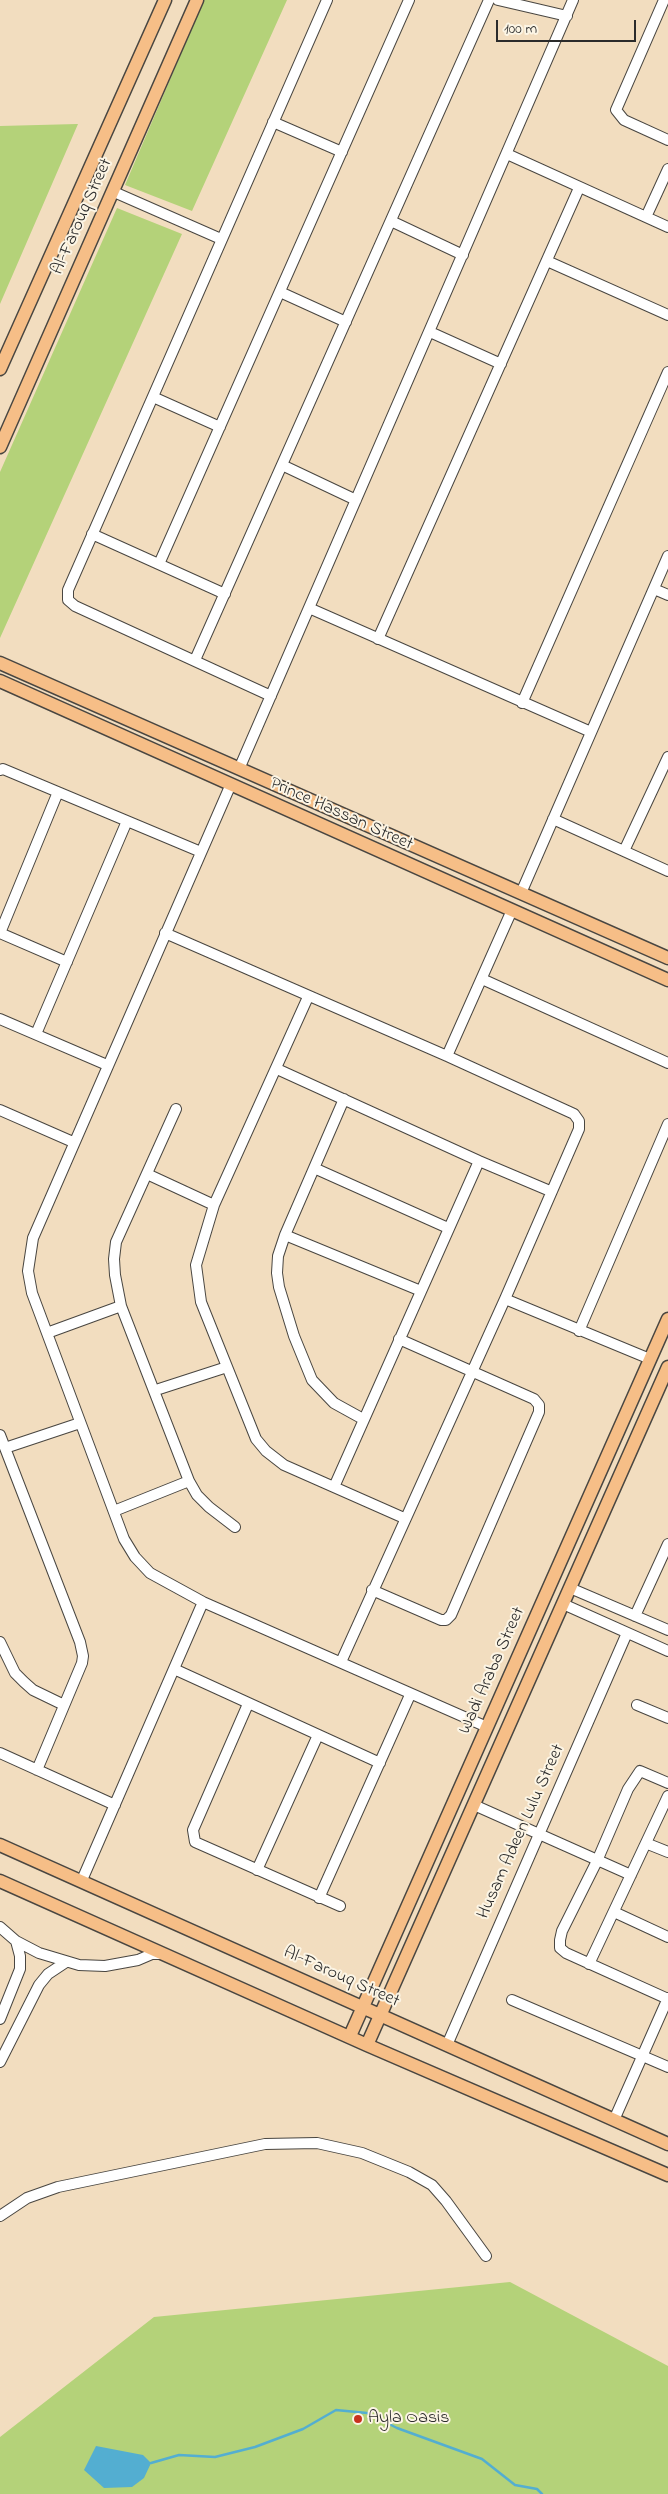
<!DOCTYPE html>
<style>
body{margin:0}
#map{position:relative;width:668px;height:2494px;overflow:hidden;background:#f2ddbf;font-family:"Indie Flower",sans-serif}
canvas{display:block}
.scale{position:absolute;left:496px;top:20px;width:140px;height:22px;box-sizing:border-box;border:2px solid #2b2b2b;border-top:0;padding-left:6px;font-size:15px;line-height:18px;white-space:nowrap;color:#2b2b2b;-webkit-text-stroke:4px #fcf5e5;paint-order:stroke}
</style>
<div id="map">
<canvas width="668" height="2494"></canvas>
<div class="scale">100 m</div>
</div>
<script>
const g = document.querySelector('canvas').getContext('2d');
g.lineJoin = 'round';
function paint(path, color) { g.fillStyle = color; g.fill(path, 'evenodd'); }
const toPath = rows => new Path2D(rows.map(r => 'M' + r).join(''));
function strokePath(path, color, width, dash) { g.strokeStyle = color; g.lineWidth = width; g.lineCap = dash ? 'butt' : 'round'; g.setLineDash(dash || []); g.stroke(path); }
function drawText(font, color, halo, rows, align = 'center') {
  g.font = font + ' "Indie Flower",sans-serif'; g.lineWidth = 4; g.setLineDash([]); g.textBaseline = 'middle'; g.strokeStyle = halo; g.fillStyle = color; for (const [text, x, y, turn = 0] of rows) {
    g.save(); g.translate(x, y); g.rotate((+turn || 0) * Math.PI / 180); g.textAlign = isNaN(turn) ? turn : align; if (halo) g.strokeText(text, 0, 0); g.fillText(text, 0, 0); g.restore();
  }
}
paint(toPath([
 [204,0,287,0,192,211,125,185],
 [77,124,78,124,0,304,0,126],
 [117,208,182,234,0,638,0,472],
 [510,2282,668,2366,668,2494,0,2494,0,2437,154,2317]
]), '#b4d279');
paint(toPath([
 [96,2446,143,2455,151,2463,144,2478,132,2487,104,2488,84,2470]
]), '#53aed1');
strokePath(toPath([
 [151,2463,179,2455,215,2457,255,2447,303,2429,336,2410,367,2413,397,2428,482,2459,515,2485,537,2489,542,2494]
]), '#53aed1', 2.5);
const minor = toPath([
 [498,0,567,16],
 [664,0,616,110,624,120,668,140],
 [273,122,342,152],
 [507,154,668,227],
 [114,192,221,239],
 [646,217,668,169],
 [391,221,463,255],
 [547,261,668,315],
 [280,292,346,322],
 [430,332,501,364],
 [153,397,220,427],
 [282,465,356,500],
 [92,534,225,594],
 [159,564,409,0],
 [654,589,668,595],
 [309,608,591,732],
 [378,639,579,188],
 [195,660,489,0],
 [271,696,75,606,68,600,68,590,327,0],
 [522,703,668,372],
 [239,769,573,0],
 [0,770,3,769,201,852],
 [231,784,33,1238,28,1271,32,1293,124,1539,135,1557,150,1573,203,1602,487,1727],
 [553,819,668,871],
 [624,851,668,757],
 [521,893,668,556],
 [0,933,58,792],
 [0,933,67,962],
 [165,933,447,1056,574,1114,579,1121,579,1129,505,1299,341,1662],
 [482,979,668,1063],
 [308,997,214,1205,196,1265,201,1302,256,1439,266,1451,284,1465,404,1518],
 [0,1019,107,1065],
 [36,1034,127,821],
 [447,1056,512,910],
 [277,1069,479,1161,550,1191],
 [344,1099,285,1235,278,1256,277,1273,279,1287,294,1336,312,1380,334,1403,363,1419],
 [176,1109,116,1242,114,1259,115,1275,121,1306,189,1481,197,1495,209,1507,235,1527],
 [0,1110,73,1142],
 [314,1168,448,1228],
 [147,1174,214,1205],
 [285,1235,421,1291],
 [505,1299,650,1359],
 [579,1331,668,1124],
 [47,1333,121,1306],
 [156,1390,227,1367],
 [0,1435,80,1642,83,1656,82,1663,37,1770],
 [5,1448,80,1423],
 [334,1487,479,1161],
 [114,1511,189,1481],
 [570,1588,668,1630],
 [372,1590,441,1620,446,1620,451,1615,539,1412,539,1405,534,1399,399,1339],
 [563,1604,668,1651],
 [635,1616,668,1544],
 [0,1642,15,1673,24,1682,33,1690,64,1705],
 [174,1669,380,1763],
 [248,1704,193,1830,195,1842,340,1906],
 [637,1705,668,1718],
 [0,1753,115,1805],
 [668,1783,640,1771,628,1789,597,1861,562,1931,560,1940,560,1948,566,1953,668,1999],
 [474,1805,631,1875],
 [648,1844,668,1852],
 [257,1870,318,1735],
 [82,1880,203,1602],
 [319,1898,410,1695],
 [614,1912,668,1937],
 [0,1927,16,1941,39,1953,79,1965,105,1966,138,1960,152,1954,162,1954],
 [589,1964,668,1796],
 [512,2000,668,2067],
 [0,2019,20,1969,20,1956,16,1941],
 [447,2045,627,1633],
 [0,2062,39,1985,48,1974,66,1962],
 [614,2120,668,1998],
 [0,2216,27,2198,58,2187,265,2144,317,2143,362,2153,409,2172,432,2185,446,2201,486,2256]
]);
const major = toPath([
 [0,369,165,0],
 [0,447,197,0],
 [0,663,668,958],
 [0,681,668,980],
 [0,1845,668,2144],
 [0,1881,367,2045,668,2175],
 [350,2036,668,1319],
 [367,2045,668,1367]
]);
strokePath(minor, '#494641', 12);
strokePath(major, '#494641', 15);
strokePath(minor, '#fff', 10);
strokePath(major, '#f6be87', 12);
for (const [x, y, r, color] of [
 [358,2419,5,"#c8321e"]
]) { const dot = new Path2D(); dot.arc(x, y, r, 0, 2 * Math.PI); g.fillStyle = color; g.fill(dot); strokePath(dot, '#fcf5e5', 2); }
drawText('18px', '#2b2b2b', '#fcf5e5', [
 ["Al-Farouq Street",83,217,-66],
 ["Prince Hassan Street",341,815,24],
 ["Wadi Araba Street",493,1671,-66],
 ["Husam Adeen Lulu Street",522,1832,-66],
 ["Al-Farouq Street",341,1978,24]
]);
drawText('18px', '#2b2b2b', '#fcf5e5', [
 ["Ayla Oasis",368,2419]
], 'left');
</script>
